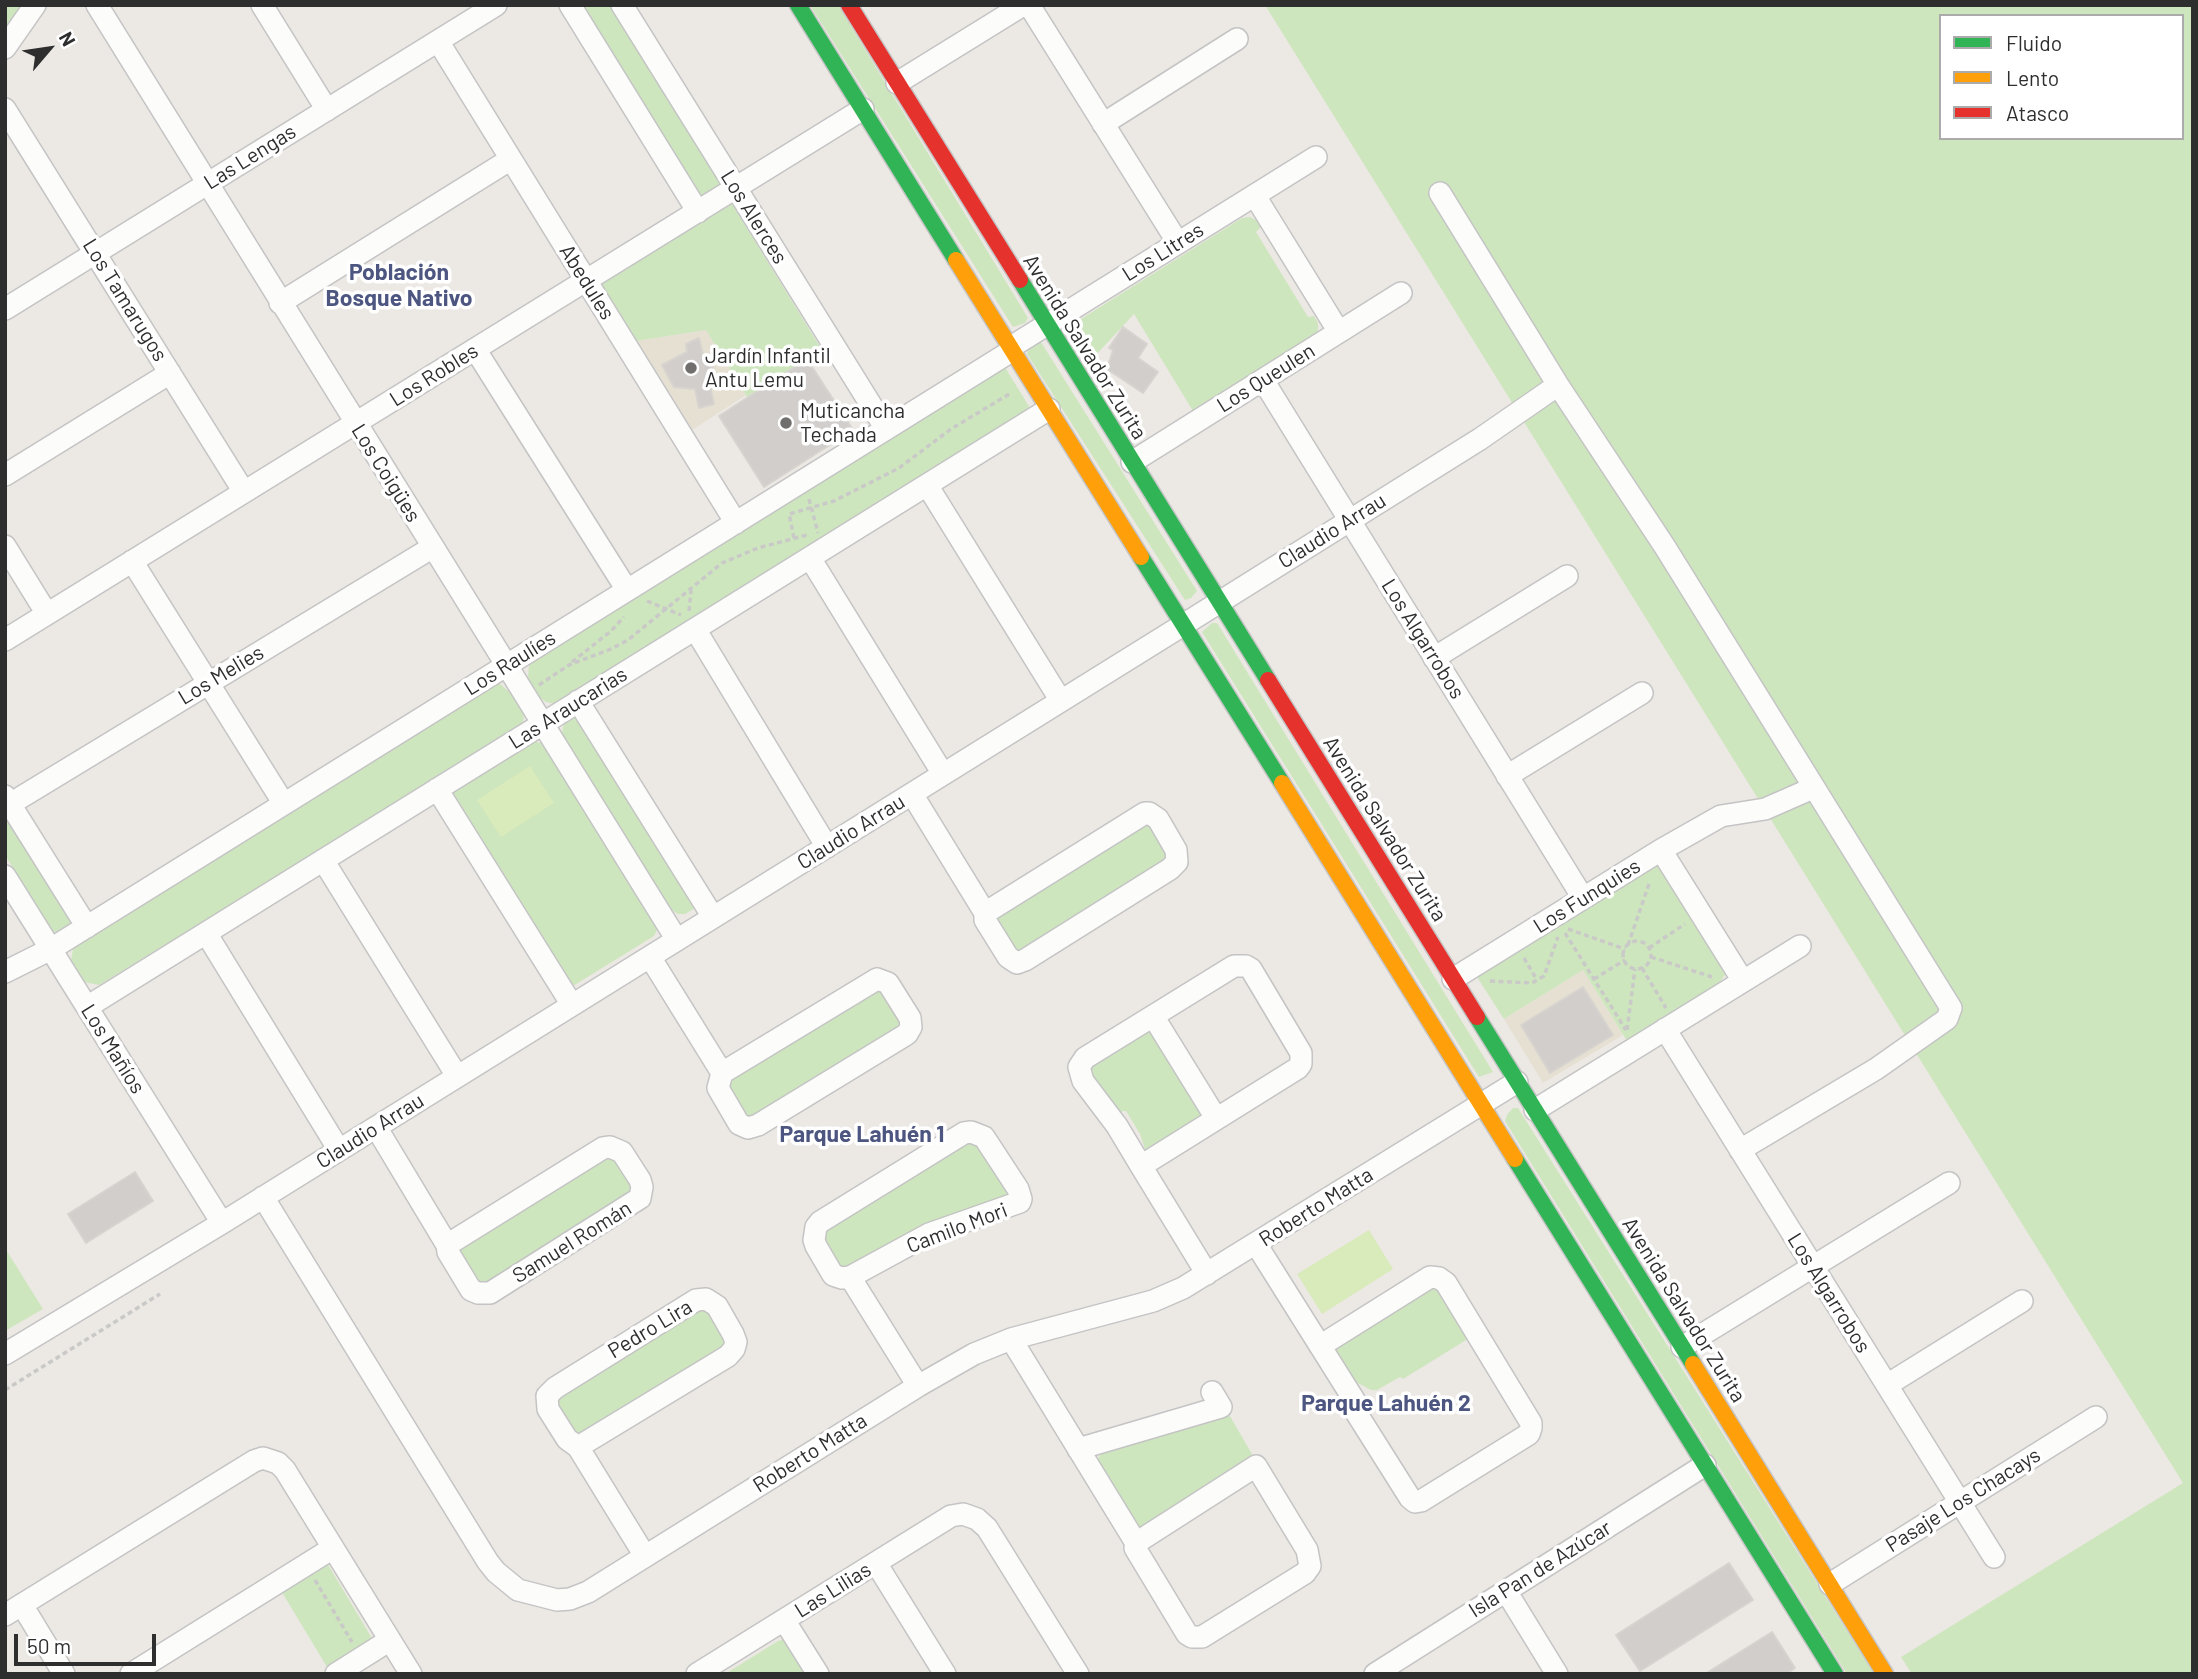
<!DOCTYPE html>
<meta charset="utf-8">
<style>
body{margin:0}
#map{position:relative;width:2198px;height:1679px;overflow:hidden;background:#ece8e4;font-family:Barlow,sans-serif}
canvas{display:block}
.frame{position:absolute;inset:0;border:7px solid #2e2e2e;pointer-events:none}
.legend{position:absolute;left:1939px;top:14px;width:245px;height:126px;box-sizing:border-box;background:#fff;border:2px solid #ababab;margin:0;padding:9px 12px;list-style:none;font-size:21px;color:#2e2e2e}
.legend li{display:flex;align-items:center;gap:14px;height:35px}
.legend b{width:35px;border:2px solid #ababab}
.north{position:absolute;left:14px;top:14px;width:70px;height:70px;-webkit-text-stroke:5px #fff;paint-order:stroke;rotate:61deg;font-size:19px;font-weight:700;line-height:28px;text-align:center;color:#2e2e2e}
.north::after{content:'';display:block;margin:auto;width:24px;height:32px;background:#2e2e2e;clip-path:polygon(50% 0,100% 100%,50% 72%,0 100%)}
.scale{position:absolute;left:14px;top:1634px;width:142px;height:32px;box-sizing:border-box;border:4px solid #2e2e2e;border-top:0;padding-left:9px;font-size:21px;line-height:24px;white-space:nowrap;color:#2e2e2e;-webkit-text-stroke:5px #fff;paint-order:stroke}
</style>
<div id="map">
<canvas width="2198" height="1679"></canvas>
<div class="frame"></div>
<ul class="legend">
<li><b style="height:9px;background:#30b455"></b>Fluido</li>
<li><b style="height:9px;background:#ff9f0a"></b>Lento</li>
<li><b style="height:9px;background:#e5322d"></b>Atasco</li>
</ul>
<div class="north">N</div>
<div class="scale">50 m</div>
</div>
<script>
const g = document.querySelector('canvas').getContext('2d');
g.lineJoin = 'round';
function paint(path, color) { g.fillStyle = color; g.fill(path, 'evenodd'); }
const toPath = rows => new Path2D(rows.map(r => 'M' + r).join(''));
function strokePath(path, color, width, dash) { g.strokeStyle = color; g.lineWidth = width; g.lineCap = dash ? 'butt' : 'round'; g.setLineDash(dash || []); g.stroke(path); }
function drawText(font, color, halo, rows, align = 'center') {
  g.font = font + ' Barlow,sans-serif'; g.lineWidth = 7; g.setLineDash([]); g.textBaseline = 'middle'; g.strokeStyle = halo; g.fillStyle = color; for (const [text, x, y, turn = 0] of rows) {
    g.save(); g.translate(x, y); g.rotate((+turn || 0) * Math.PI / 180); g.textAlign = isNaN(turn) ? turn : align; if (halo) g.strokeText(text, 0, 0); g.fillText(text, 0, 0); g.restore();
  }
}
paint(toPath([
 [706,330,746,395,692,430,636,341],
 [1583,970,1623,1035,1543,1083,1504,1019]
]), '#e6e0d3');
paint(toPath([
 [5,5,30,5,5,40],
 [576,5,610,5,720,184,696,199],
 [810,5,838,5,1028,318,1025,323,1013,327],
 [1265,5,2193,5,2193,1674,1912,1674,1901,1657,2183,1483],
 [1941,16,2182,16,2182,138,1941,138],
 [732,204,822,350,747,397,706,330,636,341,600,284],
 [1250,217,1256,220,1261,227,1256,232,1308,317,1314,316,1318,323,1318,330,1314,336,1193,411,1134,314,1094,357,1073,324,1242,218],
 [1039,339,1197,591,1191,598,1185,600,1027,354,1030,344],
 [1001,369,1006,369,1030,408,1027,413,555,704,546,702,539,697,533,687,528,677,529,665,535,658],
 [1212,623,1217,623,1493,1072,1479,1077,1202,632],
 [499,683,513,695,521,707,524,718,522,726,518,730,99,985,84,982,71,960,74,944,492,685],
 [577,713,697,907,685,914,678,914,670,909,562,734,564,721],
 [532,741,546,744,656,924,657,930,654,936,573,986,567,986,450,801,451,791],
 [5,803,74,921,56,932,52,931,5,855],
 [1146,818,1172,856,1019,955,992,916],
 [1657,866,1662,870,1724,968,1725,975,1720,982,1627,1041,1583,970,1504,1019,1477,977,1651,867],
 [880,985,905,1028,744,1121,726,1080],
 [1148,1026,1207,1113,1146,1152,1140,1134,1126,1111,1123,1111,1117,1115,1086,1075,1088,1063],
 [1513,1108,1518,1108,1874,1674,1847,1674,1505,1121,1507,1115],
 [974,1138,1012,1196,848,1272,837,1270,819,1232],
 [609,1152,637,1190,482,1289,457,1255,459,1246],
 [5,1248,43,1309,5,1331],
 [1436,1283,1471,1337,1403,1379,1400,1377,1377,1390,1371,1390,1354,1381,1336,1350,1335,1345],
 [706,1304,731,1342,581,1438,571,1436,552,1398],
 [1227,1411,1256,1461,1144,1530,1139,1527,1097,1460,1105,1448],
 [327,1563,373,1640,330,1672,280,1589],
 [785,1639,806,1674,725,1674,778,1641]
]), '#cee6be');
paint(toPath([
 [530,766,554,803,501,837,477,800],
 [1369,1230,1393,1269,1322,1314,1297,1274]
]), '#d9eabb');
const building = toPath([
 [1123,327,1147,344,1138,358,1158,372,1143,393,1107,369,1113,350,1109,348,1123,327],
 [699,338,705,364,710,362,718,378,709,382,714,404,699,408,695,389,674,387,662,365,687,352,686,344,699,338],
 [807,359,853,430,764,487,719,416,807,359],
 [1583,987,1613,1035,1550,1073,1521,1025,1583,987],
 [135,1172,153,1201,86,1243,68,1214,135,1172],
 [1729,1563,1753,1600,1640,1671,1616,1635,1729,1563],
 [1772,1632,1795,1668,1786,1674,1705,1674,1772,1632]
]);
paint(building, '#d1cecb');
strokePath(building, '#d7d4d0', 2);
const street = toPath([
 [97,5,677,940],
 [262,5,327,110],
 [570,5,698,212],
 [622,5,886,429],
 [1029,5,1178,243],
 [438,41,736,523],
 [5,48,35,5],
 [897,83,1023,5],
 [5,109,244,492],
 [1103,124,1237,39],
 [1440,193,1558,385,1665,547,1951,1008,1947,1019,1876,1069,1740,1150],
 [1255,196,1339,332],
 [280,303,511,159],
 [5,309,496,5],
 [1011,347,1316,157],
 [475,349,627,590],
 [1263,380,1583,898],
 [1132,462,1401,293],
 [5,475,170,373],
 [927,485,1061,701],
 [5,546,47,614],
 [810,558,943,774],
 [132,561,284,804],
 [695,629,827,847],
 [5,640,863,109],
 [1434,658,1567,576],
 [578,701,713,917],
 [1507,776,1642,693],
 [437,789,572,1005],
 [912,794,985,913,985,920,1008,957,1017,963,1025,960,1170,869,1177,862,1176,850,1158,819,1149,813,1145,813,985,913],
 [5,796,87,927],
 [10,804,433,547],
 [1661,850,1743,981],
 [323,860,457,1076],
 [5,876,222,1223],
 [206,933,339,1150],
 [650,957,722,1073],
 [5,972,51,949,1013,350],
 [877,979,888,983,910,1018,911,1027,907,1034,758,1125,748,1128,739,1124,718,1088,722,1073,877,979],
 [1453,979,1661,850,1721,816,1765,809,1813,788],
 [87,1007,1049,409],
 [1153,1016,1216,1118],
 [1665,1029,1994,1557],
 [1535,1110,1800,946],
 [376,1127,447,1245],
 [971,1132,984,1137,1018,1189,1021,1199,1020,1202,929,1234,850,1277,842,1278,833,1275,816,1246,814,1240,816,1227,820,1222,964,1133,971,1132],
 [610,1147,622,1152,640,1180,642,1187,640,1198,490,1293,478,1293,471,1290,448,1252,447,1245,603,1148,610,1147],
 [1141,1166,1298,1068,1301,1064,1301,1053,1251,969,1246,966,1234,966,1085,1058,1079,1067,1083,1081,1117,1126,1141,1166,1207,1274],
 [263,1197,488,1562,496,1572,518,1590,557,1600,570,1599,588,1592,918,1386,974,1354,1011,1339,1153,1301,1183,1288,1517,1082],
 [1256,1244,1356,1403,1357,1414,1410,1498,1415,1502,1421,1501,1529,1434,1531,1428,1531,1423,1446,1283,1439,1278,1430,1277,1320,1346],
 [850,1277,918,1386],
 [1011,1339,1136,1543,1135,1548,1187,1634,1192,1637,1202,1637,1305,1573,1310,1566,1307,1550,1256,1466,1136,1543],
 [1682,1347,1949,1183],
 [5,1354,222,1223,1183,625,1480,439,1558,385],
 [1887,1385,2022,1301],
 [578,1447,728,1356,734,1349,736,1342,733,1334,717,1306,706,1299,696,1300,555,1388,547,1396,548,1409,567,1439,578,1447,645,1556],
 [1078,1449,1221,1407,1212,1392],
 [876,1563,945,1674],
 [1830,1584,2096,1417],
 [1506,1591,1557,1674],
 [22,1605,64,1674],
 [5,1615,254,1461,263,1458,278,1463,285,1470,411,1674],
 [784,1620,818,1674],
 [131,1674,333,1548],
 [336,1674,390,1640],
 [697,1674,951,1516,963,1514,977,1519,987,1528,1078,1674],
 [1375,1674,1705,1465]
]);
const fast = toPath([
 [798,5,956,260],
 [1020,280,1268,680],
 [1141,557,1282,783],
 [1477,1017,1693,1364],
 [1515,1159,1835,1674]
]);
const slow = toPath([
 [956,260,1141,557],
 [1282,783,1515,1159],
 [1693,1364,1885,1674]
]);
const jam = toPath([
 [849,5,1020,280],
 [1268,680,1477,1017]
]);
strokePath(street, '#c5c4c5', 24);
strokePath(fast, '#c5c4c5', 19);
strokePath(slow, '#c5c4c5', 19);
strokePath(jam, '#c5c4c5', 19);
strokePath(toPath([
 [809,499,818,533],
 [794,538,789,514,834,501,899,468,951,429,1011,393],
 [647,601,681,615],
 [689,611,691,590],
 [572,662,611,631,624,617],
 [539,685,569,665,611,649,628,640,722,563,758,548,807,535],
 [1568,929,1625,949],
 [1565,933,1626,1030],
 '1623 955a14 14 0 1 1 28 0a14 14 0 1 1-28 0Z',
 [1628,945,1650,881],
 [1649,948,1685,924],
 [1651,957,1712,977],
 [1524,958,1537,980],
 [1642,968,1666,1008],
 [1594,979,1625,960],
 [1490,981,1532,983,1544,976,1558,937],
 [1627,1030,1635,969],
 [5,1390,160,1294],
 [315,1580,352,1642]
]), '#c9c9c8', 3.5, [5, 3.5]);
strokePath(street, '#fcfcfb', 21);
strokePath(fast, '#30b455', 16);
strokePath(slow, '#ff9f0a', 16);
strokePath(jam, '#e5322d', 16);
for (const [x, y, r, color] of [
 [691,368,7,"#706f6e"],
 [786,423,7,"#706f6e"]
]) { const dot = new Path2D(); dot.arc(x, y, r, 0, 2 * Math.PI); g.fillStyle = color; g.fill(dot); strokePath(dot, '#fff', 2.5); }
drawText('21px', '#2e2e2e', '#fff', [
 ["Las Lengas",250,157,-32],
 ["Los Alerces",754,217,58],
 ["Los Litres",1163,252,-32],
 ["Abedules",587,282,58],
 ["Los Tamarugos",125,300,58],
 ["Avenida Salvador Zurita",1085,347,58],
 ["Los Robles",434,375,-32],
 ["Los Queulen",1266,378,-32],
 ["Los Coigües",386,473,58],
 ["Claudio Arrau",1332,531,-32],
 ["Los Algarrobos",1423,639,58],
 ["Los Raulíes",510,663,-32],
 ["Los Melies",221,675,-31],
 ["Las Araucarias",568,708,-32],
 ["Avenida Salvador Zurita",1385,829,58],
 ["Claudio Arrau",851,832,-32],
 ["Los Funquies",1587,896,-32],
 ["Los Mañíos",113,1049,58],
 ["Claudio Arrau",370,1131,-32],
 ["Roberto Matta",1316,1207,-32],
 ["Camilo Mori",957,1228,-21],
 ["Samuel Román",572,1242,-32],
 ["Los Algarrobos",1829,1293,58],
 ["Avenida Salvador Zurita",1684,1310,58],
 ["Pedro Lira",650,1329,-31],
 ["Roberto Matta",810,1453,-32],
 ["Pasaje Los Chacays",1963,1500,-32],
 ["Isla Pan de Azúcar",1540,1569,-32],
 ["Las Lilias",833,1590,-32]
]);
drawText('21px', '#2e2e2e', '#fff', [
 ["Jardín Infantil",705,356],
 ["Antu Lemu",705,380],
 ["Muticancha",800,411],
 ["Techada",800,435]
], 'left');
drawText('bold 23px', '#4d5680', '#fff', [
 ["Población",399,272],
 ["Bosque Nativo",399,298],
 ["Parque Lahuén 1",862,1134],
 ["Parque Lahuén 2",1386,1403]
]);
</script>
